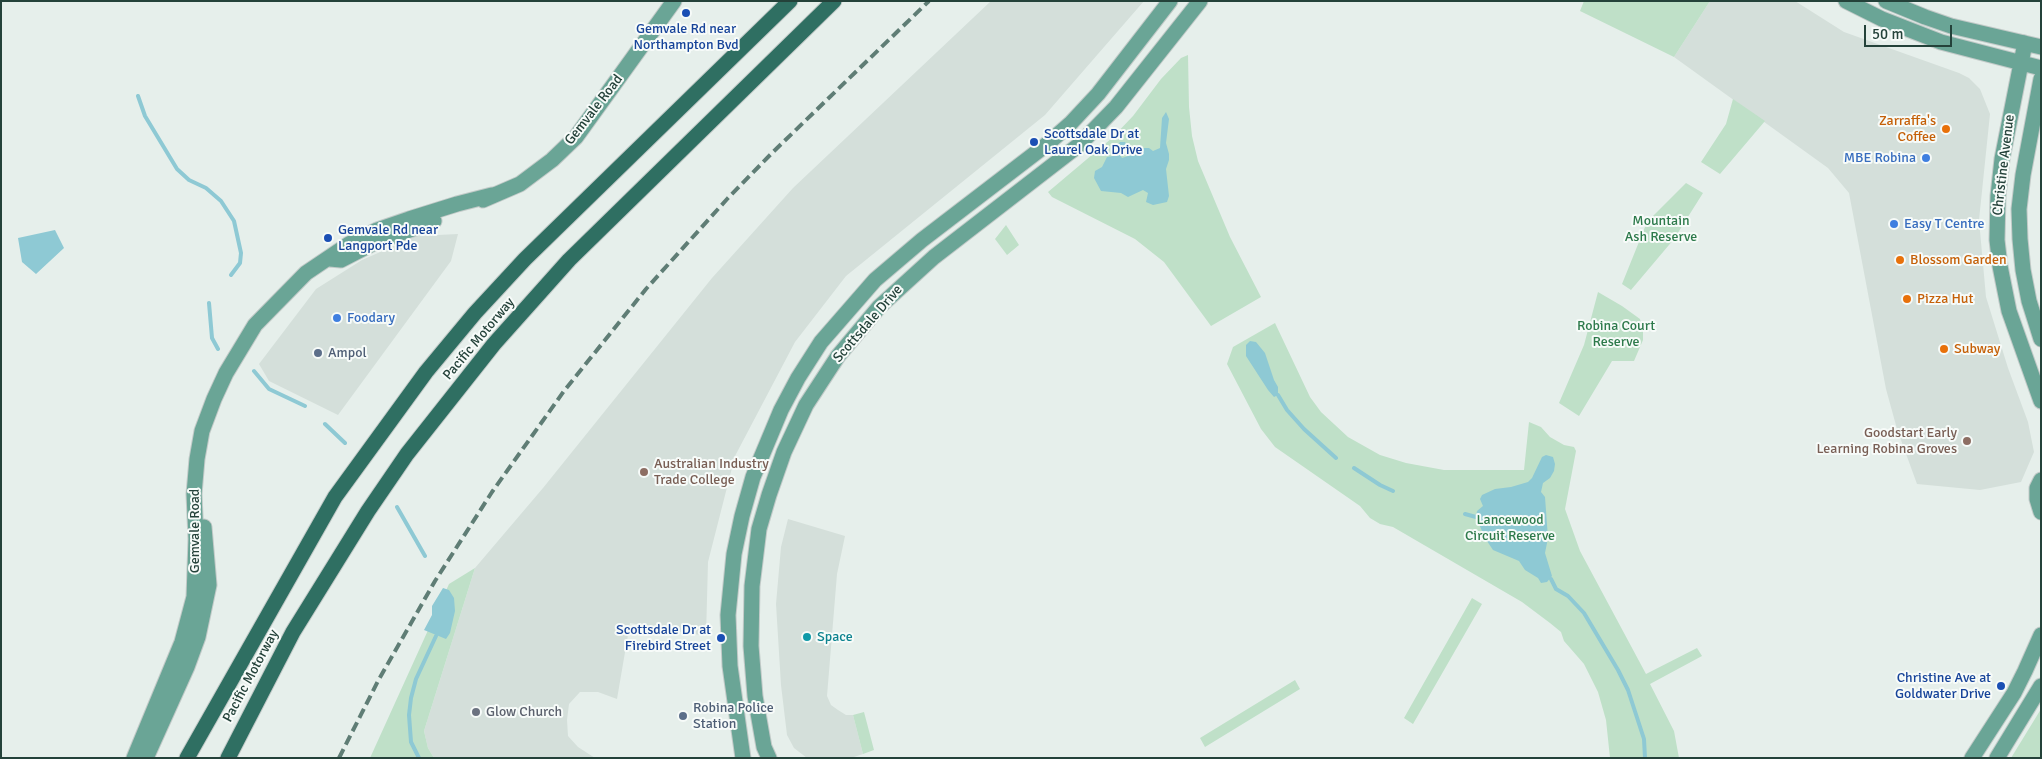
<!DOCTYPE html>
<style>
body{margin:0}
#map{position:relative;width:2042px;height:759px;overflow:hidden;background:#e6efeb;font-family:Signika,sans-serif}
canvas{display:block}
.frame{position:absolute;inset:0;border:2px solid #24423a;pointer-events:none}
.scale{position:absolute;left:1864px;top:25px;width:88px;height:22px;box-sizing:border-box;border:2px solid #24423a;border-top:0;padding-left:6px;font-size:15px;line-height:18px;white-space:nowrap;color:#24423a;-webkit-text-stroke:4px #f7fbf9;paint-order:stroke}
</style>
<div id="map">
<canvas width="2042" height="759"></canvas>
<div class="frame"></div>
<div class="scale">50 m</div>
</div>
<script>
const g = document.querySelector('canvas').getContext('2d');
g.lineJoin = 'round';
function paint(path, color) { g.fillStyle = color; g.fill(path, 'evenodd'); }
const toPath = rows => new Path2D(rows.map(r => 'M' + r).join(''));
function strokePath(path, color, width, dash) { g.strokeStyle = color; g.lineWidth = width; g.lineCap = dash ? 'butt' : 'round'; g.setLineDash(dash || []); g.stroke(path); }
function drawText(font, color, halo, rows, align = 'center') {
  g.font = font + ' Signika,sans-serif'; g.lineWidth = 4; g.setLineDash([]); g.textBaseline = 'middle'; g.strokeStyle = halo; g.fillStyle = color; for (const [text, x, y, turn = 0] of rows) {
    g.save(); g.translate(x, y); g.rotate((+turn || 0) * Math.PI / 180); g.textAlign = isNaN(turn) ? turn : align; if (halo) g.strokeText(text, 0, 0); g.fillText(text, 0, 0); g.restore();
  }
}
paint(toPath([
 [991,1,1144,1,1045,115,846,276,795,342,735,456,708,562,706,636,630,623,617,699,598,692,580,692,569,704,567,720,568,736,578,747,595,758,434,758,428,748,424,731,475,568,543,488,712,278,793,188],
 [1710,1,1795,1,1844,32,1959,73,1969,78,1980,89,1990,114,1979,220,1986,297,2008,368,2028,422,2034,452,2021,482,1980,490,1917,484,1897,429,1886,389,1849,193,1828,168,1674,57],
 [458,234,451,261,338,415,269,381,259,364,316,289,362,260,417,236],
 [788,519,845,536,837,574,827,696,831,705,838,710,846,715,853,715,863,754,851,758,807,758,794,748,787,735,781,685,776,604,781,547]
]), '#d4dfda');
paint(toPath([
 [1584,1,1710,1,1674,57,1580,11],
 [1188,55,1189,107,1192,136,1198,161,1230,237,1261,297,1211,326,1164,262,1135,239,1052,197,1048,192,1112,138,1133,116,1161,79,1181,58],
 [1733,99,1765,121,1720,174,1701,162,1726,124],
 [1686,183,1703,193,1674,239,1631,290,1622,284,1647,222],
 [1006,225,1019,245,1007,255,995,239],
 [1598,292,1622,306,1640,319,1643,331,1643,340,1634,361,1612,361,1579,416,1559,403,1584,345],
 [1275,323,1310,397,1321,412,1348,437,1380,455,1406,463,1444,470,1524,470,1529,422,1541,427,1550,437,1564,445,1574,447,1576,451,1565,509,1580,551,1646,674,1697,648,1702,656,1650,684,1674,731,1679,758,1610,758,1606,720,1598,692,1584,664,1564,641,1561,632,1550,623,1522,602,1393,527,1380,524,1370,518,1360,506,1275,447,1261,429,1227,364,1233,347],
 [475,568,424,731,428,748,434,758,370,758,449,584],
 [1472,598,1482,604,1413,724,1404,718],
 [1295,680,1300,689,1205,747,1200,738],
 [2041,709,2041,758,2011,758],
 [864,712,874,750,863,754,853,715]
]), '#bfe0c8');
paint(toPath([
 [1166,112,1169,119,1166,143,1169,154,1169,160,1166,169,1169,196,1167,202,1153,205,1146,202,1148,193,1143,190,1128,197,1121,193,1101,191,1094,178,1095,171,1102,167,1107,157,1113,156,1116,152,1115,148,1120,142,1125,142,1128,147,1120,155,1122,158,1134,154,1138,148,1149,148,1153,151,1160,148,1162,118],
 [55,230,64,248,36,274,22,262,18,238],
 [1250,341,1256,342,1265,353,1274,380,1278,387,1278,395,1274,397,1268,390,1246,356,1246,345],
 [1546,455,1553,457,1555,464,1554,471,1550,478,1543,483,1541,492,1545,497,1548,538,1545,553,1552,576,1547,582,1541,583,1538,578,1525,570,1519,561,1493,550,1485,538,1476,517,1477,511,1483,506,1480,499,1482,495,1495,489,1511,487,1528,482,1532,478,1542,457],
 [443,588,449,590,454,598,455,611,450,633,446,639,424,630,432,615,432,606]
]), '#8ec9d4');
strokePath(toPath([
 [138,96,145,116,177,169,189,180,206,188,221,201,234,221,241,253,240,263,231,275],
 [209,303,212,338,218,349],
 [254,371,269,389,305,406],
 [1278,395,1287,410,1304,429,1336,458],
 [325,424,345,443],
 [1354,468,1380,485,1393,491],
 [397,507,425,556],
 [1465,514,1476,517],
 [1551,579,1556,589,1568,596,1584,613,1618,670,1628,690,1644,739,1645,758],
 [419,758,411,742,409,715,411,698,416,679,436,636]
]), '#8ec9d4', 4);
const major = toPath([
 [1846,1,1882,19,1941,42,2041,68],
 [1886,1,1925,17,1951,26,2041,47],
 [2025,43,2002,159,1998,196,1997,240,2000,266,2009,311,2041,401],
 [2041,79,2023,175,2019,209,2020,239,2023,270,2029,301,2041,339],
 [483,200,520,184,552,160,576,137,674,1],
 [330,259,341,260,372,244,434,221],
 [2041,480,2037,488,2037,499,2041,512],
 [134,758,182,642,194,597,196,539,194,494,197,459,202,431,214,399,226,373,255,325,306,273,349,244,377,230,409,219,457,204,492,195],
 [146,758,187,667,198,637,209,585,204,527],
 [743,758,730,666,728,615,734,554,742,516,753,477,781,410,798,378,821,342,875,280,922,240,1046,145,1070,124,1098,94,1170,1],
 [769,758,764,747,755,696,751,646,752,586,759,529,769,495,784,452,806,405,838,356,879,307,934,257,1079,145,1116,107,1200,1],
 [1972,758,2014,693,2025,671,2041,635],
 [1997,758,2041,686]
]);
const highway = toPath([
 [187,758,335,497,426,372,475,313,525,259,790,1],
 [228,758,293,632,368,511,407,454,494,344,569,260,834,1]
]);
strokePath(major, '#c2cac8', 17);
strokePath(highway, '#c2cac8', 17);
strokePath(major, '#6aa596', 15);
strokePath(highway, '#2f6f62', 15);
strokePath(toPath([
 [339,758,378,681,435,581,492,492,564,391,646,289,728,198,773,152,929,1]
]), '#5f7d75', 4, [10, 5]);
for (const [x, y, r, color] of [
 [686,13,5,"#1a4fb4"],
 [1946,129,5,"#e8710a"],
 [1034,142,5,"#1a4fb4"],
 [1926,158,5,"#3f7fe0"],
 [1894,224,5,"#3f7fe0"],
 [328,238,5,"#1a4fb4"],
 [1900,260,5,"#e8710a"],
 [1907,299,5,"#e8710a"],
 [337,318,5,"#3f7fe0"],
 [1944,349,5,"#e8710a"],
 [318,353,5,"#5c6f8a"],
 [1967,441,5,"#8d6e63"],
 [644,472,5,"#8d6e63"],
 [807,637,5,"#0f9aa8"],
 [721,638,5,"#1a4fb4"],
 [2001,686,5,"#1a4fb4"],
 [476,712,5,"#6b7280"],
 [683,716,5,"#5c6f8a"]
]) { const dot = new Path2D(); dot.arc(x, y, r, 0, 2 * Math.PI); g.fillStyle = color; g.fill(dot); strokePath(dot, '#f7fbf9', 2); }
drawText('14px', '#164399', '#f7fbf9', [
 ["Gemvale Rd near",686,29,"center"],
 ["Northampton Bvd",686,45,"center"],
 ["Scottsdale Dr at",1044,134],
 ["Laurel Oak Drive",1044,150],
 ["Gemvale Rd near",338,230],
 ["Langport Pde",338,246],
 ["Scottsdale Dr at",711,630,"right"],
 ["Firebird Street",711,646,"right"],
 ["Christine Ave at",1991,678,"right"],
 ["Goldwater Drive",1991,694,"right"]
], 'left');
drawText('14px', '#24423a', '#f7fbf9', [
 ["Gemvale Road",594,110,-52],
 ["Christine Avenue",2004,165,-83],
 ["Scottsdale Drive",868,324,-49],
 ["Pacific Motorway",479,339,-50],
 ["Gemvale Road",195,531,-90],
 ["Pacific Motorway",251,676,-62]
]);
drawText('14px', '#c56008', '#f7fbf9', [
 ["Zarraffa's",1936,121,"right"],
 ["Coffee",1936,137,"right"],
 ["Blossom Garden",1910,260],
 ["Pizza Hut",1917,299],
 ["Subway",1954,349]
], 'left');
drawText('14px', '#366cbe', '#f7fbf9', [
 ["MBE Robina",1916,158,"right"],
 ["Easy T Centre",1904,224],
 ["Foodary",347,318]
], 'left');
drawText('14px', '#2d7a4b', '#f7fbf9', [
 ["Mountain",1661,221],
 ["Ash Reserve",1661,237],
 ["Robina Court",1616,326],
 ["Reserve",1616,342],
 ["Lancewood",1510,520],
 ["Circuit Reserve",1510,536]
]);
drawText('14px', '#4e5e75', '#f7fbf9', [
 ["Ampol",328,353],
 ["Robina Police",693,708],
 ["Station",693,724]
], 'left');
drawText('14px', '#785e54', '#f7fbf9', [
 ["Goodstart Early",1957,433],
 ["Learning Robina Groves",1957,449],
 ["Australian Industry",654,464,"left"],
 ["Trade College",654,480,"left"]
], 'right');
drawText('14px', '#0d838f', '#f7fbf9', [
 ["Space",817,637]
], 'left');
drawText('14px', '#5b616d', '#f7fbf9', [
 ["Glow Church",486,712]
], 'left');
</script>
